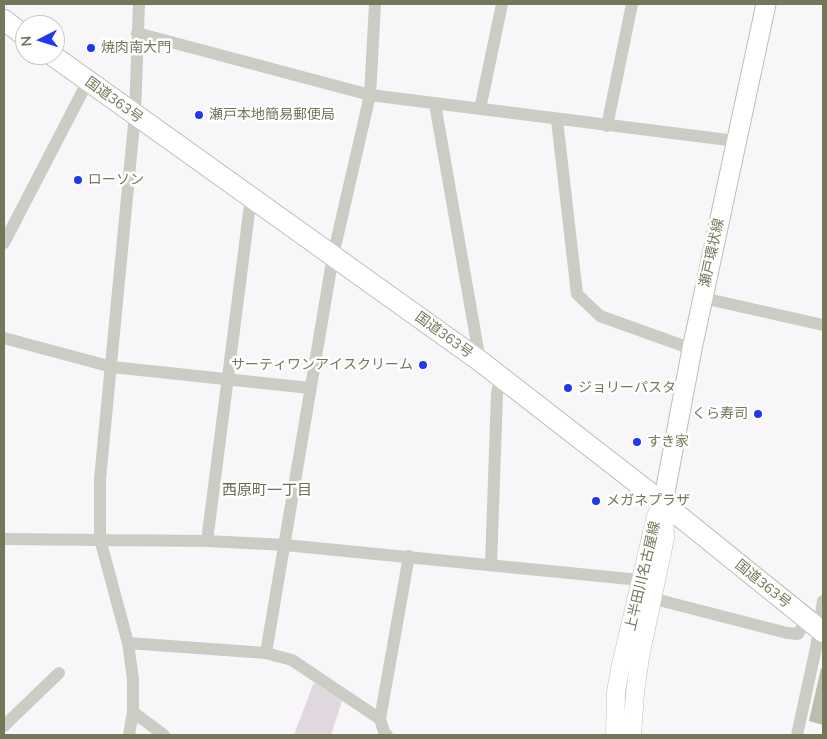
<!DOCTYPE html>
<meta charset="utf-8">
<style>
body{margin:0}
#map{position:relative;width:827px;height:739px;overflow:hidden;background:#f8f6f9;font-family:Mulish,sans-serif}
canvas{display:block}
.frame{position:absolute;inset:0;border:5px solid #747759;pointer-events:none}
.north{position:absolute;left:15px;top:15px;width:50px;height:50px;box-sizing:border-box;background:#fff;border:1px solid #c7c9bd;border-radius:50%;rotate:265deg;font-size:14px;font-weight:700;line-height:20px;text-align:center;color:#747759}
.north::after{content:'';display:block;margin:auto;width:18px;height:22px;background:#2038ef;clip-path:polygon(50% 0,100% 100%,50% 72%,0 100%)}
</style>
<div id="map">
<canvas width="827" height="739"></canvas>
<div class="frame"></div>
<div class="north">N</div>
</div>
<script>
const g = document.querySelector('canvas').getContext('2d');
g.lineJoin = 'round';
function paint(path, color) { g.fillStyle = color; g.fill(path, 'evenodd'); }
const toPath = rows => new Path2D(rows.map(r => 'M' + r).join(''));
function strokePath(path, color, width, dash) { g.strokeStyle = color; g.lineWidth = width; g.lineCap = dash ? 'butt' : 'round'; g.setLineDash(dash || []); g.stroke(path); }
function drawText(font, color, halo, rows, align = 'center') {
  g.font = font + ' Mulish,"Noto Sans JP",sans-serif'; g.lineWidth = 5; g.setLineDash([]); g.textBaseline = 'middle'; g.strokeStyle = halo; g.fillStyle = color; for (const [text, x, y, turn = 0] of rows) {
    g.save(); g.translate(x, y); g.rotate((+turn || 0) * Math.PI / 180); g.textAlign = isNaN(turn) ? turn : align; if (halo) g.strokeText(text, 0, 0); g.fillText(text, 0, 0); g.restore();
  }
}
paint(toPath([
 [314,682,342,701,331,735,294,735]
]), '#e1d7de');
paint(toPath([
 [821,668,823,670,823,725,809,721]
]), '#bdbdaf');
const secondary = toPath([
 [615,735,616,692,620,669,656,516,663,503],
 [632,735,635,693,640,657,665,538,664,506]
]);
const primary = toPath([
 [663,503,692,349,766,4]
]);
const trunk = toPath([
 [4,20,25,36],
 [52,55,480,361,663,503,823,632]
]);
strokePath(secondary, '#bebfb3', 19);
strokePath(primary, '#bdbeb4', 21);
strokePath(trunk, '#bcbdb4', 22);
strokePath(toPath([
 [137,33,370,95,736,141],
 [435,104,480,361],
 [480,109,502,4],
 [557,120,577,294,600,316,692,349],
 [607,126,632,4],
 [4,243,88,81],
 [703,298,823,325],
 [4,338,112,367,310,388],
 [4,539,207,541,285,545,640,580],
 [207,541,251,197],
 [491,565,497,394,500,377],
 [651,598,787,633,798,634,807,619],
 [128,643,266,653,292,660,380,719,384,732,387,735],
 [266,653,333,256,370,95,375,4],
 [133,712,164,735],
 [380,719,409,556],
 [4,726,59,673],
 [129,735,133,712,133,679,128,643,100,539,100,479,135,114,139,4],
 [797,735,816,648,823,601]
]), '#cbccc3', 12);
strokePath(secondary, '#fff', 18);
strokePath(primary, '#fff', 19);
strokePath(trunk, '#fff', 20);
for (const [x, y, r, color] of [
 [91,48,5,"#2038ef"],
 [199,115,5,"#2038ef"],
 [78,180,5,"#2038ef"],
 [423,365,5,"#2038ef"],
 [568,388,5,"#2038ef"],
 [758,414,5,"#2038ef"],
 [637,442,5,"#2038ef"],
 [596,501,5,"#2038ef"]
]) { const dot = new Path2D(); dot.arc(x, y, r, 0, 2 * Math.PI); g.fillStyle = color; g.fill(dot); strokePath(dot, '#fff', 2); }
drawText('14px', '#747759', '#fff', [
 ["焼肉南大門",101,48],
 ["瀬戸本地簡易郵便局",209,115],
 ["ローソン",88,180],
 ["サーティワンアイスクリーム",413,365,"right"],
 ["ジョリーパスタ",578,388],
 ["くら寿司",748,414,"right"],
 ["すき家",647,442],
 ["メガネプラザ",606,501]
], 'left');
drawText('14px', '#747759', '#fff', [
 ["国道363号",114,100,36],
 ["瀬戸環状線",712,253,-78],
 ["国道363号",444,335,36],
 ["上半田川名古屋線",643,576,-77],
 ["国道363号",763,584,39]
]);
drawText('15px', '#6b6e54', '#fff', [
 ["西原町一丁目",267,490]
]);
</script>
